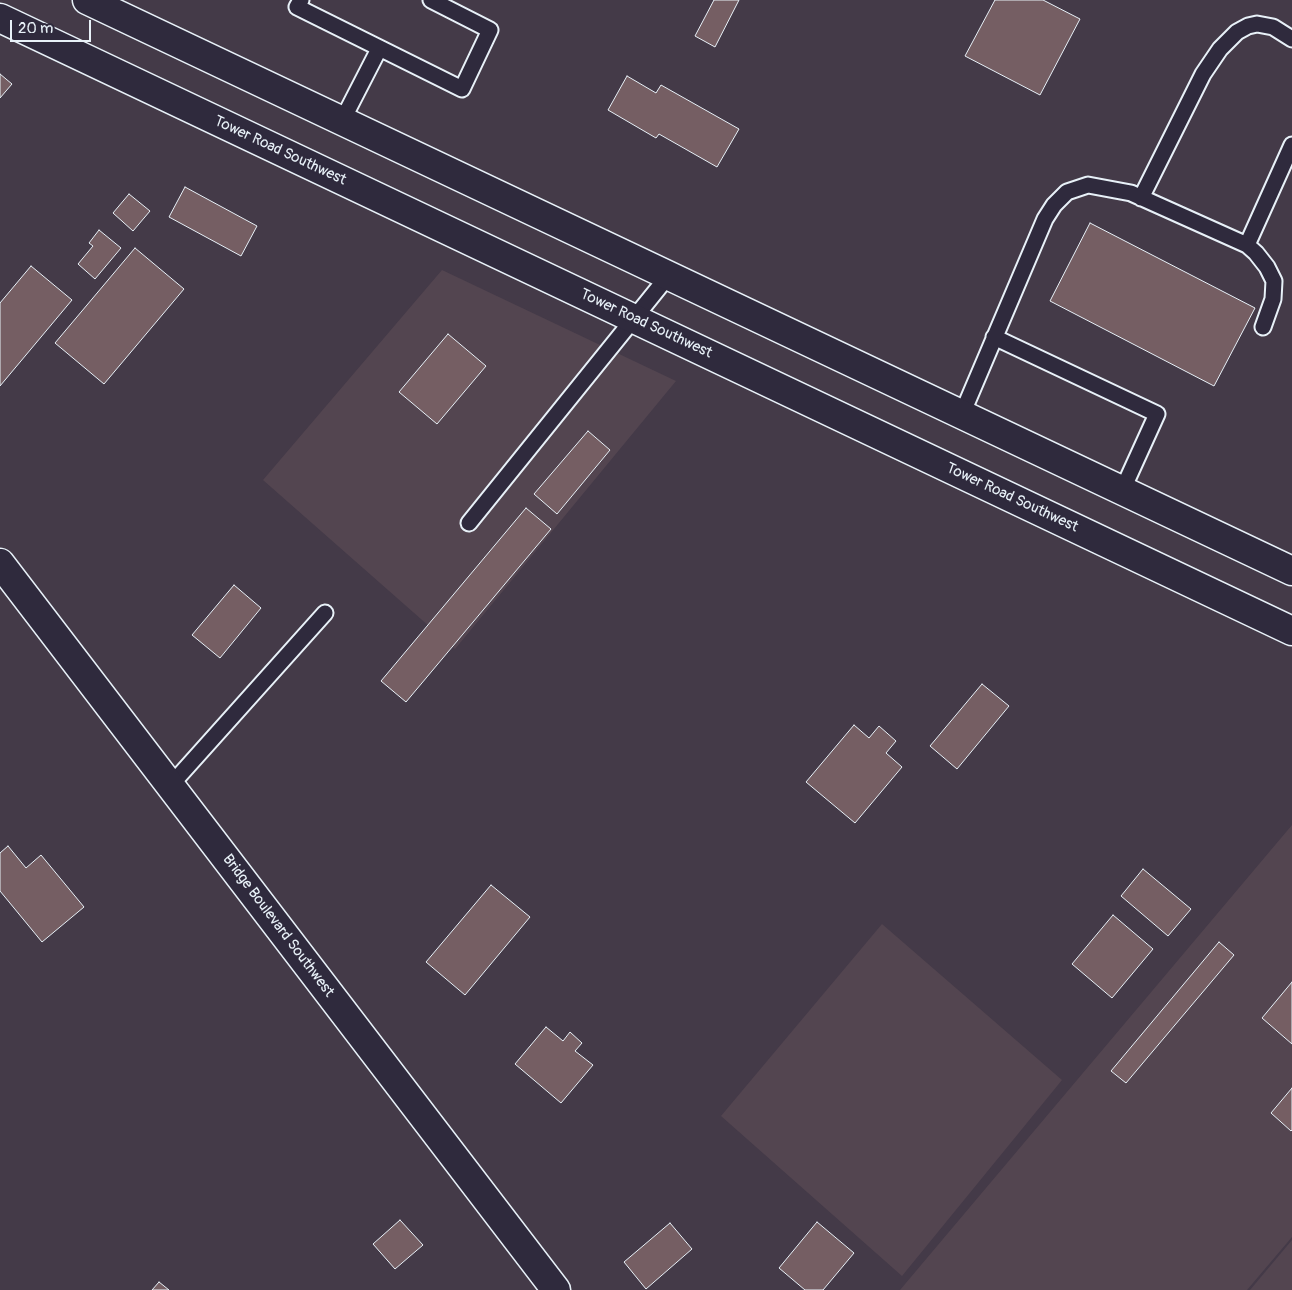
<!DOCTYPE html>
<style>
body{margin:0}
#map{position:relative;width:1292px;height:1290px;overflow:hidden;background:#443a48;font-family:Pangolin,sans-serif}
canvas{display:block}
.scale{position:absolute;left:10px;top:20px;width:81px;height:22px;box-sizing:border-box;border:2px solid #e8f1f8;border-top:0;padding-left:6px;font-size:15px;line-height:18px;white-space:nowrap;color:#e8f1f8;-webkit-text-stroke:4px #2f2a3d;paint-order:stroke}
</style>
<div id="map">
<canvas width="1292" height="1290"></canvas>
<div class="scale">20 m</div>
</div>
<script>
const g = document.querySelector('canvas').getContext('2d');
g.lineJoin = 'round';
function paint(path, color) { g.fillStyle = color; g.fill(path, 'evenodd'); }
const toPath = rows => new Path2D(rows.map(r => 'M' + r).join(''));
function strokePath(path, color, width, dash) { g.strokeStyle = color; g.lineWidth = width; g.lineCap = dash ? 'butt' : 'round'; g.setLineDash(dash || []); g.stroke(path); }
function drawText(font, color, halo, rows, align = 'center') {
  g.font = font + ' Pangolin,sans-serif'; g.lineWidth = 4.5; g.setLineDash([]); g.textBaseline = 'middle'; g.strokeStyle = halo; g.fillStyle = color; for (const [text, x, y, turn = 0] of rows) {
    g.save(); g.translate(x, y); g.rotate((+turn || 0) * Math.PI / 180); g.textAlign = isNaN(turn) ? turn : align; if (halo) g.strokeText(text, 0, 0); g.fillText(text, 0, 0); g.restore();
  }
}
paint(toPath([
 [442,270,676,381,455,649,263,480],
 [1292,825,1292,1237,1247,1290,900,1290],
 [882,924,1062,1080,902,1276,721,1116],
 [1292,1240,1292,1290,1250,1290]
]), '#534550');
const building = toPath([
 [714,0,739,0,715,47,695,36,714,0],
 [995,0,1043,0,1080,19,1040,95,965,56,995,0],
 [0,74,12,84,0,98,0,74],
 [627,76,656,93,661,85,739,129,717,167,659,134,656,138,608,110,627,76],
 [185,187,257,226,241,256,169,217,185,187],
 [129,194,150,211,133,231,113,213,129,194],
 [1090,223,1255,308,1214,386,1050,301,1090,223],
 [99,230,121,248,95,279,78,264,93,246,89,243,99,230],
 [135,248,184,289,104,384,55,343,135,248],
 [31,266,72,300,0,386,0,303,31,266],
 [448,334,486,366,437,424,399,392,448,334],
 [588,431,610,450,557,514,534,494,588,431],
 [526,508,551,529,406,702,381,681,526,508],
 [234,585,261,608,220,658,192,635,234,585],
 [982,684,1009,706,957,769,930,746,982,684],
 [854,725,869,738,879,726,896,741,886,753,902,767,855,823,806,782,854,725],
 [8,846,26,868,41,855,84,907,42,942,0,891,0,853,8,846],
 [1143,869,1191,909,1168,936,1121,896,1143,869],
 [491,885,530,917,465,995,426,962,491,885],
 [1113,915,1153,949,1112,998,1072,964,1113,915],
 [1219,942,1234,955,1126,1083,1111,1071,1219,942],
 [1292,982,1292,1044,1262,1018,1292,982],
 [546,1027,563,1041,570,1032,582,1043,575,1051,593,1065,561,1103,515,1064,546,1027],
 [1292,1088,1292,1130,1291,1131,1271,1113,1292,1088],
 [400,1220,423,1245,395,1269,373,1244,400,1220],
 [817,1222,854,1253,823,1290,805,1290,779,1268,817,1222],
 [670,1223,692,1249,646,1289,624,1262,670,1223],
 [159,1282,169,1290,152,1290,159,1282]
]);
paint(building, '#755e63');
strokePath(building, '#e8f1f8', 1);
const lane = toPath([
 [301,0,297,7,462,89,490,30,431,0],
 [342,121,379,49],
 [1141,198,1203,74,1220,49,1237,32,1248,26,1257,24,1273,27,1292,39],
 [1247,245,1292,145],
 [994,337,1157,414,1122,491],
 [962,414,1045,219,1054,205,1067,192,1088,185,1131,193,1247,245,1256,253,1267,267,1274,281,1273,299,1263,327],
 [469,523,669,275],
 [170,786,325,613]
]);
const secondary = toPath([
 [87,0,1292,571],
 [0,18,1292,631],
 [0,563,556,1290]
]);
strokePath(lane, '#e8f1f8', 19);
strokePath(secondary, '#e8f1f8', 31);
strokePath(lane, '#2f2a3d', 15);
strokePath(secondary, '#2f2a3d', 28);
drawText('15px', '#e8f1f8', '#2f2a3d', [
 ["Tower Road Southwest",280,151,25],
 ["Tower Road Southwest",646,324,25],
 ["Tower Road Southwest",1012,498,25],
 ["Bridge Boulevard Southwest",278,926,53]
]);
</script>
